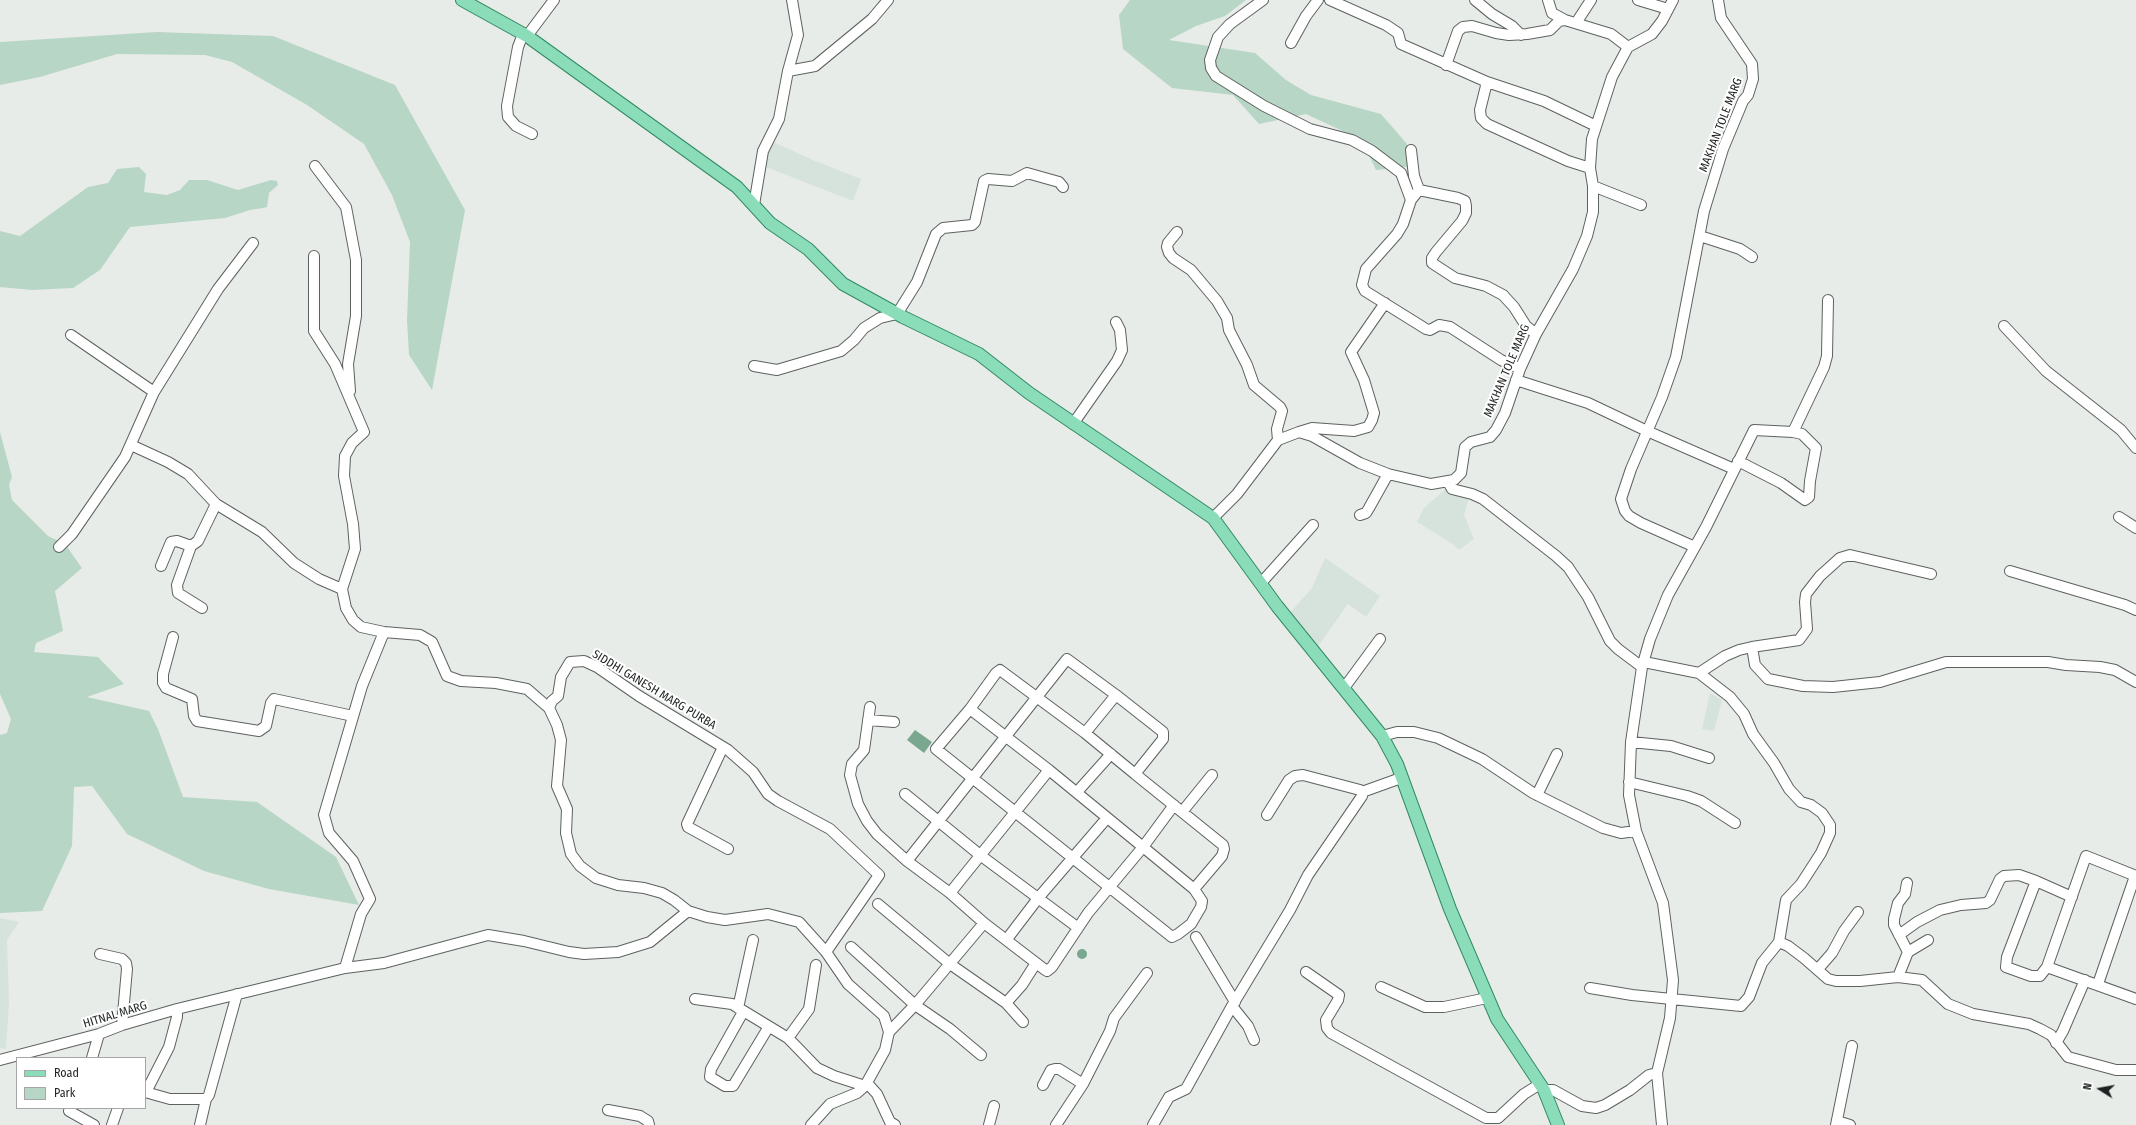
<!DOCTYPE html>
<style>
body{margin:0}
#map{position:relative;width:2136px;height:1125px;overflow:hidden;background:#e7ece9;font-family:"Fira Sans Condensed",sans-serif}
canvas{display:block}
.legend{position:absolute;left:16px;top:1057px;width:130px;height:52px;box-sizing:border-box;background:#fff;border:1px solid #a5a6a6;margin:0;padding:5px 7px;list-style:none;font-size:12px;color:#1f2120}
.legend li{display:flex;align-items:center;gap:8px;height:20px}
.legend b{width:20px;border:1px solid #a5a6a6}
.north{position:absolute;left:2080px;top:1069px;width:40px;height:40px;-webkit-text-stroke:3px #fff;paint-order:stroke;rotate:281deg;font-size:11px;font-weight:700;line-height:16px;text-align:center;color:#1f2120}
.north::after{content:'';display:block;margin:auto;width:14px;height:18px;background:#1f2120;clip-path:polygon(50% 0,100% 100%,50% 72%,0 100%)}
</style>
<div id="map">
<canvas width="2136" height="1125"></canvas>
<ul class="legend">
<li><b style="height:5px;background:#8bdcb9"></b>Road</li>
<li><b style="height:11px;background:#b8d6c5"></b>Park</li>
</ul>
<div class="north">N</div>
</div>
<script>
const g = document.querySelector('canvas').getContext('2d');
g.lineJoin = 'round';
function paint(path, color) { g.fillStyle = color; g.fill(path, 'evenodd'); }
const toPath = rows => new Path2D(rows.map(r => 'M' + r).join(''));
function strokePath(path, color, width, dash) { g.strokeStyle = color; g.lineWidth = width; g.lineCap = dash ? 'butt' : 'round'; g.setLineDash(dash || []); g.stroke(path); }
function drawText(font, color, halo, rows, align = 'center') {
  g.font = font + ' "Fira Sans Condensed",sans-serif'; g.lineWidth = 4; g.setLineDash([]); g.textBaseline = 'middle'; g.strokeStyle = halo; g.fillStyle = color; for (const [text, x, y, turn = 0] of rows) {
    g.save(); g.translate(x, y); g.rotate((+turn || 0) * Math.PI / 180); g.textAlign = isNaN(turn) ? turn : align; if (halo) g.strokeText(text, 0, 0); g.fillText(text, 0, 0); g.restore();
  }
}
paint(toPath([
 [771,141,815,161,861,179,853,201,766,167,764,158],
 [1447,488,1470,495,1464,515,1474,539,1459,550,1453,544,1417,522,1424,508],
 [1325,558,1380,596,1366,617,1348,604,1316,649,1288,615,1312,588],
 [1710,693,1722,700,1714,731,1702,729],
 [0,918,19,922,7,940,9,1003,6,1049,0,1048]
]), '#d6e3dc');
paint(toPath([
 [1130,0,1246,0,1225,16,1196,26,1169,40,1255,53,1286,80,1311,95,1381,114,1407,144,1407,167,1376,170,1362,140,1306,114,1259,124,1233,95,1172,88,1123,49,1119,15],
 [157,32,273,36,395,85,465,210,432,390,409,355,407,320,410,242,392,195,364,144,307,105,232,62,205,55,117,54,40,77,0,85,0,42],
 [139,167,146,174,144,192,167,195,180,190,189,180,207,180,238,190,271,180,277,181,278,185,269,193,267,207,263,208,250,210,225,218,130,227,100,270,73,288,32,290,0,287,0,231,20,236,88,187,108,183,117,169],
 [0,432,12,477,9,485,12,500,48,536,65,544,82,568,55,591,63,631,36,643,34,652,98,657,124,684,87,697,149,711,158,729,183,797,257,802,336,857,359,905,269,889,204,871,127,834,92,786,74,787,72,846,42,911,0,913,0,735,7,733,11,719,0,694]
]), '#b8d6c5');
paint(toPath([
 [915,730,932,742,924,753,907,740],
 '1077 954a5 5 0 1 1 10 0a5 5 0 1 1-10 0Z'
]), '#7aa78f');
const minor = toPath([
 [1263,0,1230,24,1218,37,1210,60,1211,68,1216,76,1264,106,1310,129,1352,140,1372,151,1401,173,1411,200],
 [1330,0,1386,25,1398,33,1401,44,1487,82,1480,110,1481,118,1487,124,1568,161,1590,168],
 [1475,0,1492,14,1512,26,1521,35],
 [1548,0,1552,13,1565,20,1611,34,1628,47],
 [1638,0,1668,9],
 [1576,23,1591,0],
 [523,34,518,47,507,106,508,117,516,126,532,134],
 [527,36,554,0],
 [1291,43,1306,16,1318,0],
 [1446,65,1458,31,1463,27,1472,26,1496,33,1509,35,1527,34,1550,30,1559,21,1565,20],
 [788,71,798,35,792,0],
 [1487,82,1544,101,1596,126],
 [1411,150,1414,176,1419,190,1458,198,1465,201,1466,206,1466,213,1462,221,1436,252,1432,258,1432,263,1455,278,1486,286,1503,295,1514,307,1526,326,1536,334],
 [315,166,346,207,356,260,356,316,348,364,350,391],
 [1593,186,1641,205],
 [1419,190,1411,200,1403,224,1397,234,1366,269,1362,285,1365,291,1426,329,1430,330,1439,325,1450,327,1501,360,1520,369],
 [754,205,763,151,779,119,788,71,815,66,872,19,888,0],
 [1177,232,1168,243,1167,247,1169,253,1173,258,1191,270,1217,301,1227,318,1229,330,1247,365,1254,385,1280,407,1282,411,1277,429,1278,440],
 [1700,236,1740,249,1752,257],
 [314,256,314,331,335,364,364,432,352,443,345,456,344,476,353,524,355,549,342,589,346,608,353,620,361,627,384,632,420,635,432,642,447,676,461,681,496,683,527,689,549,708],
 [2004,326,2046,371,2121,430,2136,448],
 [71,335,154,392],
 [754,366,777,370,841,351,854,340,864,328,880,318,897,314,917,282,936,234,943,228,972,225,975,222,984,181,988,179,1012,181,1027,173,1059,182,1063,187],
 [1516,380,1588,403,1647,431,1734,469],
 [1073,424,1117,361,1122,350,1120,330,1116,322],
 [1299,432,1312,428,1354,431,1368,427,1372,420,1374,413,1364,380,1351,352,1385,303],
 [1793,432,1824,367,1827,356,1828,300],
 [131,445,168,462,188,474,216,504,262,532,294,563,319,579,342,589],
 [1448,482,1452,489,1472,494,1483,499,1556,556,1568,567,1588,597,1610,641,1618,649,1642,667],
 [1360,515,1366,513,1369,508,1388,474],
 [2119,517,2136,528],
 [1213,518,1237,494,1278,440,1299,432,1312,436,1360,463,1388,474,1431,484,1454,480,1461,473,1465,447,1471,442,1490,437,1496,430,1505,413,1520,369,1536,334,1573,269,1587,236,1593,212,1593,186,1590,168,1592,139,1612,77,1628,47,1652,34,1662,21,1673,0],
 [191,546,177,585,178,593,202,608],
 [59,547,72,534,125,457,154,392,218,289,253,243],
 [1695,547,1641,523,1629,516,1625,511,1621,499,1631,469,1662,397,1676,357,1704,211,1723,149,1743,101,1748,95,1753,79,1752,64,1721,18,1718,0],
 [161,566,171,542,177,541,191,546,198,541,216,504],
 [2010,571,2125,605,2136,610],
 [1261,583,1313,525],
 [173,637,163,674,163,683,166,688,192,699,194,716,197,721,259,731,266,726,271,703,274,699,353,716],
 [1752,647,1799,640,1807,629,1805,602,1806,594,1820,576,1840,558,1850,555,1931,574],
 [1699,673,1725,656,1739,650,1752,647,1755,665,1768,679,1803,686,1833,687,1880,682,1946,662,2048,662,2066,665,2100,667,2115,670,2136,682],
 [1344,688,1380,639],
 [870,707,864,750,852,764,850,775,858,804,867,821,877,834,907,861,950,893,984,923,1044,969,1047,971,1052,967,1088,913,1143,847,1194,889,1222,856,1224,849,1223,845,1135,774,1163,739,1163,732,1116,695,1067,659,907,861],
 [868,720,894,722],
 [1085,733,1116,695],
 [1382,736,1397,732,1414,732,1438,738,1482,759,1533,793,1603,828,1621,833,1636,831],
 [1631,742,1671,746,1709,758],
 [723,747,687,824,688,827,728,849],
 [1049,770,1143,847,1174,805],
 [1135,774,1085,733,1000,670,996,673,970,709,936,749,1172,937,1178,934,1191,924,1201,907,1202,901,1194,889],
 [1629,782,1687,796,1701,801,1735,823],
 [1077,792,1111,754],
 [1362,792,1401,778],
 [905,794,980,855,1077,927],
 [1537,795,1557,754],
 [1182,812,1212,775],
 [1267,815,1289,780,1295,776,1303,775,1360,790,1362,792],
 [950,893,1049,770,970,709],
 [2072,897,2036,881,2007,957,2006,967,2031,976,2040,976,2047,967,2086,856,2136,876],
 [878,904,950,964,1006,1003,1023,1022],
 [1899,935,1917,922,1940,910,1961,905,1986,903,1990,900,2000,879,2004,876,2019,875,2036,881],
 [1196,937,1235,1002],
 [1007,939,1039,897,1107,818],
 [1779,942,1788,946,1804,958,1828,979,1836,981,1860,981,1898,977,1922,980,1948,1004,1973,1014,2029,1024,2040,1029,2051,1035,2068,1057,2116,1070,2136,1070],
 [851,947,915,1005,950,1029,981,1055],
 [1908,952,1928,940],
 [100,954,122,959,126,963,127,969,122,1025],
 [2047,967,2136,999],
 [345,968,384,963,488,935,524,941,569,952,584,954,618,952,650,942,688,911],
 [1818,969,1832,953,1844,931,1858,912],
 [1306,972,1339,995,1338,1000,1326,1020,1327,1028,1331,1033,1486,1118,1498,1118,1524,1094,1540,1084],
 [1898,977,1908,952,1894,925,1894,919,1898,903,1905,894,1907,883],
 [2098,984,2135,876],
 [1381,987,1425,1007,1444,1007,1487,998],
 [1590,988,1632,995,1741,1006,1749,997,1762,963,1779,942,1786,900,1801,884,1821,853,1830,833,1830,825,1822,813,1811,805,1801,802,1789,789,1774,763,1753,734,1744,714,1730,697,1699,673,1644,662],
 [695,999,732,1004,788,1038,817,1068,834,1076,865,1086],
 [1006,1003,1022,985,1036,963],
 [738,1008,753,940],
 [743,1012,711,1069,710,1077,725,1086,733,1086,768,1028],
 [889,1032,915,1005,984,923],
 [788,1038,809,1009,816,965],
 [1254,1040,1248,1026,1232,1006,1290,910,1308,875,1362,796,1362,792],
 [2056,1043,2063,1031,2085,980],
 [92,1058,99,1034],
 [0,1060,99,1034,122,1025,177,1009,345,968,361,914,370,899,353,861,329,833,324,815,362,686,384,632],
 [1657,1073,1662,1125],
 [867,1083,877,1094,890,1122,895,1125],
 [1043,1085,1051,1070,1055,1069,1059,1069,1083,1084],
 [1544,1090,1553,1090,1582,1106,1596,1108,1605,1105,1630,1090,1649,1075,1657,1073,1670,1018,1673,980,1663,903,1636,831,1629,795,1631,742,1642,667,1650,639,1668,595,1706,527,1754,430,1793,432,1802,434,1816,448,1810,481,1809,497,1805,500,1781,483,1738,461],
 [145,1092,170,1099,206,1099,209,1095,237,994],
 [146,1092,169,1047,177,1017,177,1009],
 [608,1110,640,1116,648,1121,649,1125],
 [69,1111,94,1125],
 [1837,1121,1850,1125],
 [112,1125,118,1108],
 [200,1125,206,1099],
 [811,1125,830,1104,857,1093,865,1086,885,1050,889,1032,884,1016,848,984,826,952,879,875,830,829,778,801,768,794,753,772,728,750,639,696,597,667,584,661,570,662,561,677,558,696,552,701,549,708,557,725,561,740,557,786,567,809,566,833,571,854,580,866,596,878,618,885,644,888,662,893,674,900,688,911,707,917,725,920,768,914,799,922,826,952],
 [989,1125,994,1106],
 [1056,1125,1083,1084,1110,1031,1114,1018,1147,973],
 [1153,1125,1169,1097,1186,1089,1232,1006],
 [1836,1125,1852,1046]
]);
const major = toPath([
 [462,0,527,36,737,187,770,223,808,249,843,284,903,317,979,354,1029,393,1213,518,1277,606,1382,736,1397,764,1450,909,1497,1019,1544,1090,1558,1125]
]);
strokePath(minor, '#5e625f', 12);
strokePath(major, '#328b65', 14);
strokePath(minor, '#fff', 10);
strokePath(major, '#8bdcb9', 12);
drawText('12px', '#1f2120', '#fff', [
 ["MAKHAN TOLE MARG",1721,125,-69],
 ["MAKHAN TOLE MARG",1507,371,-67],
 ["SIDDHI GANESH MARG PURBA",654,690,31],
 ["HITNAL MARG",115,1015,-17]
]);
</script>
